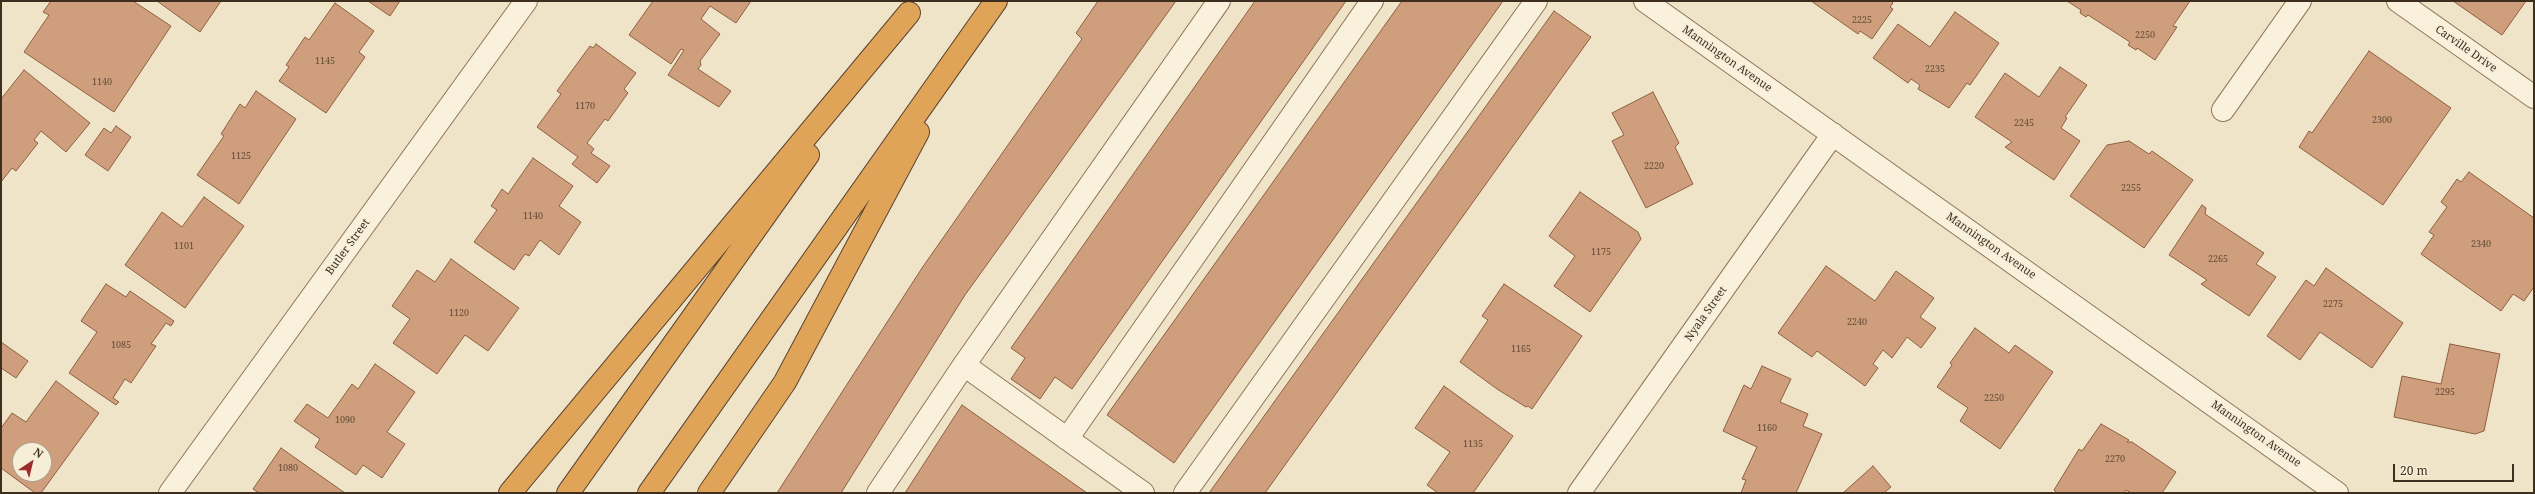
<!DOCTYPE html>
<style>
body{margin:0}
#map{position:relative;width:2535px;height:494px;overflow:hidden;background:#f0e4c8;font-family:"Noto Serif",serif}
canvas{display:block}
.frame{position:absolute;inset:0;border:2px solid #3d2e20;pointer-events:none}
.north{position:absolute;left:12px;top:442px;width:40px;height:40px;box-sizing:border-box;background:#f7eed8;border:1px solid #ada18e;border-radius:50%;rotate:35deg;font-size:11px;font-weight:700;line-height:16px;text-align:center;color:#3d2e20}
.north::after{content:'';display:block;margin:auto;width:14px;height:18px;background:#9e2a2b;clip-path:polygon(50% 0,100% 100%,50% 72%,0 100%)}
.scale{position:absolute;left:2393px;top:464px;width:121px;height:18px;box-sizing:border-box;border:2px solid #3d2e20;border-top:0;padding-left:5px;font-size:12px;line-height:14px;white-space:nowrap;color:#3d2e20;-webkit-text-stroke:3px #f7eed8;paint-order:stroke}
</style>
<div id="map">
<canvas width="2535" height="494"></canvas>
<div class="frame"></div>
<div class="north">N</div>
<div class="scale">20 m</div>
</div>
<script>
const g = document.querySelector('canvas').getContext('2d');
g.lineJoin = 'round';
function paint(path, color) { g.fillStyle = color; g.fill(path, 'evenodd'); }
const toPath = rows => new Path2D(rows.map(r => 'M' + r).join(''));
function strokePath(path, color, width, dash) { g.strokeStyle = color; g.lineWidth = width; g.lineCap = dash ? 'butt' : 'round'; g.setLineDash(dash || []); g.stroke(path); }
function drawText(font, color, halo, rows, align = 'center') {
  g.font = font + ' "Noto Serif",serif'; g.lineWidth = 4; g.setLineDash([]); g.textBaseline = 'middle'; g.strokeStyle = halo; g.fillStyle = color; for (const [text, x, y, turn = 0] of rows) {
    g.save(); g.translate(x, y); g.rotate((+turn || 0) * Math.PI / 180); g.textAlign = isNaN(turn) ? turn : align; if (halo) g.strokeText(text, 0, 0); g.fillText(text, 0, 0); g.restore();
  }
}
const building = toPath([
 [51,1,133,1,171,26,114,112,24,52,49,15,43,12,51,1],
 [157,1,221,1,200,32,157,1],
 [368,1,400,1,390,16,368,1],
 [653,1,751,1,736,23,710,6,701,19,720,34,700,61,701,65,698,69,731,91,719,107,668,75,684,50,681,49,671,64,629,35,653,1],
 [1098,1,1176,1,965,295,841,493,777,493,922,268,1082,39,1076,33,1098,1],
 [1255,1,1346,1,1072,389,1055,377,1040,399,1011,379,1025,358,1011,348,1255,1],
 [1402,1,1503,1,1174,463,1107,415,1402,1],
 [1811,1,1891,1,1893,3,1890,7,1893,9,1872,39,1860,31,1858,34,1811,1],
 [2067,1,2190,1,2173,26,2177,27,2155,60,2137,48,2136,50,2128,45,2130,42,2088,15,2086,17,2080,13,2081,10,2067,1],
 [2453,1,2526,1,2502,35,2453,1],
 [335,3,374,31,359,52,365,57,326,113,279,81,289,67,286,65,305,37,309,40,335,3],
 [1554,11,1591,37,1265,493,1209,493,1554,11],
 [1955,12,1999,43,1970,85,1967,83,1949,108,1918,89,1920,85,1911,79,1908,83,1873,58,1898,24,1930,47,1955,12],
 [596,44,636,73,624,89,628,93,608,121,605,119,587,143,594,149,591,153,610,166,597,183,572,164,578,157,537,127,561,94,557,91,590,46,593,48,596,44],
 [2369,51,2451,108,2383,205,2299,147,2309,131,2312,133,2369,51],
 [2060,67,2087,85,2065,117,2067,118,2061,128,2080,141,2054,180,2005,147,2012,142,1975,117,2005,73,2039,97,2060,67],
 [24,70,90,123,66,152,41,131,34,140,38,143,16,171,12,168,1,182,1,99,24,70],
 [256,91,296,119,239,204,197,175,224,136,221,134,240,104,245,108,256,91],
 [1653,92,1679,143,1675,147,1693,184,1646,208,1612,141,1624,135,1612,113,1653,92],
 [116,126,131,137,108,171,85,155,104,128,111,133,116,126],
 [2129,141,2149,154,2152,151,2193,180,2144,248,2070,196,2107,145,2129,141],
 [533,158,573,186,559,206,581,222,559,255,540,240,529,256,525,254,514,270,474,242,497,210,491,206,502,189,508,194,533,158],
 [2469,172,2534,218,2534,287,2524,301,2513,294,2501,311,2421,254,2434,235,2429,232,2447,207,2441,202,2457,179,2461,182,2469,172],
 [1580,192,1638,232,1641,239,1590,312,1554,286,1575,256,1549,236,1580,192],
 [204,197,244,226,185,308,125,265,162,212,182,227,204,197],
 [2202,205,2206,208,2205,214,2264,253,2256,264,2276,277,2249,316,2201,284,2207,280,2169,255,2202,205],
 [451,259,519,308,488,351,465,335,437,374,393,343,410,319,392,306,417,270,435,282,451,259],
 [1826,266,1875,301,1896,271,1934,298,1920,317,1936,328,1921,348,1907,337,1892,358,1883,350,1873,364,1878,368,1865,386,1817,351,1812,357,1778,333,1826,266],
 [2326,268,2403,323,2372,368,2320,332,2300,360,2267,336,2306,280,2314,286,2326,268],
 [106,284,126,297,130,291,174,321,171,326,166,323,151,344,156,346,131,383,125,379,113,398,119,402,116,405,69,373,97,332,81,321,106,284],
 [1504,284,1582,336,1532,409,1528,406,1526,407,1497,389,1460,362,1488,320,1482,316,1504,284],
 [1975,328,2009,353,2015,345,2053,372,2000,449,1960,421,1968,408,1937,387,1952,365,1950,363,1975,328],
 [1,342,28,361,16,378,1,368,1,342],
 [2450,344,2500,354,2484,431,2475,434,2394,417,2402,376,2441,384,2450,344],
 [375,364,415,392,387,432,405,444,382,478,363,465,356,475,315,447,320,439,294,421,307,404,328,418,352,384,358,389,375,364],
 [1762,366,1791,379,1780,402,1808,414,1803,426,1822,434,1796,493,1741,493,1746,480,1742,479,1757,447,1723,431,1744,385,1751,389,1762,366],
 [56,381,99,413,41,493,35,493,1,468,1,428,12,413,26,422,56,381],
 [20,450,44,450,44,474,20,474,20,450],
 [1444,386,1513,436,1473,493,1438,493,1427,485,1450,452,1415,428,1444,386],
 [962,405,1087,493,905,493,962,405],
 [2101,424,2129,440,2127,442,2132,442,2176,472,2162,493,2131,493,2126,490,2124,493,2057,493,2054,490,2079,449,2082,451,2101,424],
 [281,448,345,493,259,493,253,489,281,448],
 [1873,466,1891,487,1884,493,1843,493,1873,466]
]);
paint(building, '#cf9f7d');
strokePath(building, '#8d5f41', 1);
const minor = toPath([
 [1645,1,2337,493],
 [2398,1,2534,97],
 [2223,110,2300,1],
 [964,365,1143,493],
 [1067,439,1372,1],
 [170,493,526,1],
 [878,493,964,365,1219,1],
 [1185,493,1536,1],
 [1579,493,1833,134]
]);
const highway = toPath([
 [510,493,909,13],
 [568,493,808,155],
 [649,493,996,1],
 [709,493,785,382,918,132]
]);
strokePath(minor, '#8d765c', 24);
strokePath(highway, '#5b4430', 24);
strokePath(minor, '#faf1dc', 22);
strokePath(highway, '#e0a458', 22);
drawText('9px', '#624a37', null, [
 ["2225",1862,20],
 ["2250",2145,35],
 ["1145",325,61],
 ["2235",1935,69],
 ["1140",102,82],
 ["1170",585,106],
 ["2300",2382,120],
 ["2245",2024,123],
 ["1125",241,156],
 ["2220",1654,166],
 ["2255",2131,188],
 ["1140",533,216],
 ["2340",2481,244],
 ["1101",184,246],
 ["1175",1601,252],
 ["2265",2218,259],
 ["2275",2333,304],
 ["1120",459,313],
 ["2240",1857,322],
 ["1085",121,345],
 ["1165",1521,349],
 ["2295",2445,392],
 ["2250",1994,398],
 ["1090",345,420],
 ["1160",1767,428],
 ["1135",1473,444],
 ["2270",2115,459],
 ["1080",288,468]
]);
drawText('11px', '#3d2e20', '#f7eed8', [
 ["Carville Drive",2466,49,35],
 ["Mannington Avenue",1727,59,35],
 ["Mannington Avenue",1991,246,35],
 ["Butler Street",348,247,-54],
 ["Nyala Street",1706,314,-55],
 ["Mannington Avenue",2256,434,35]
]);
</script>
